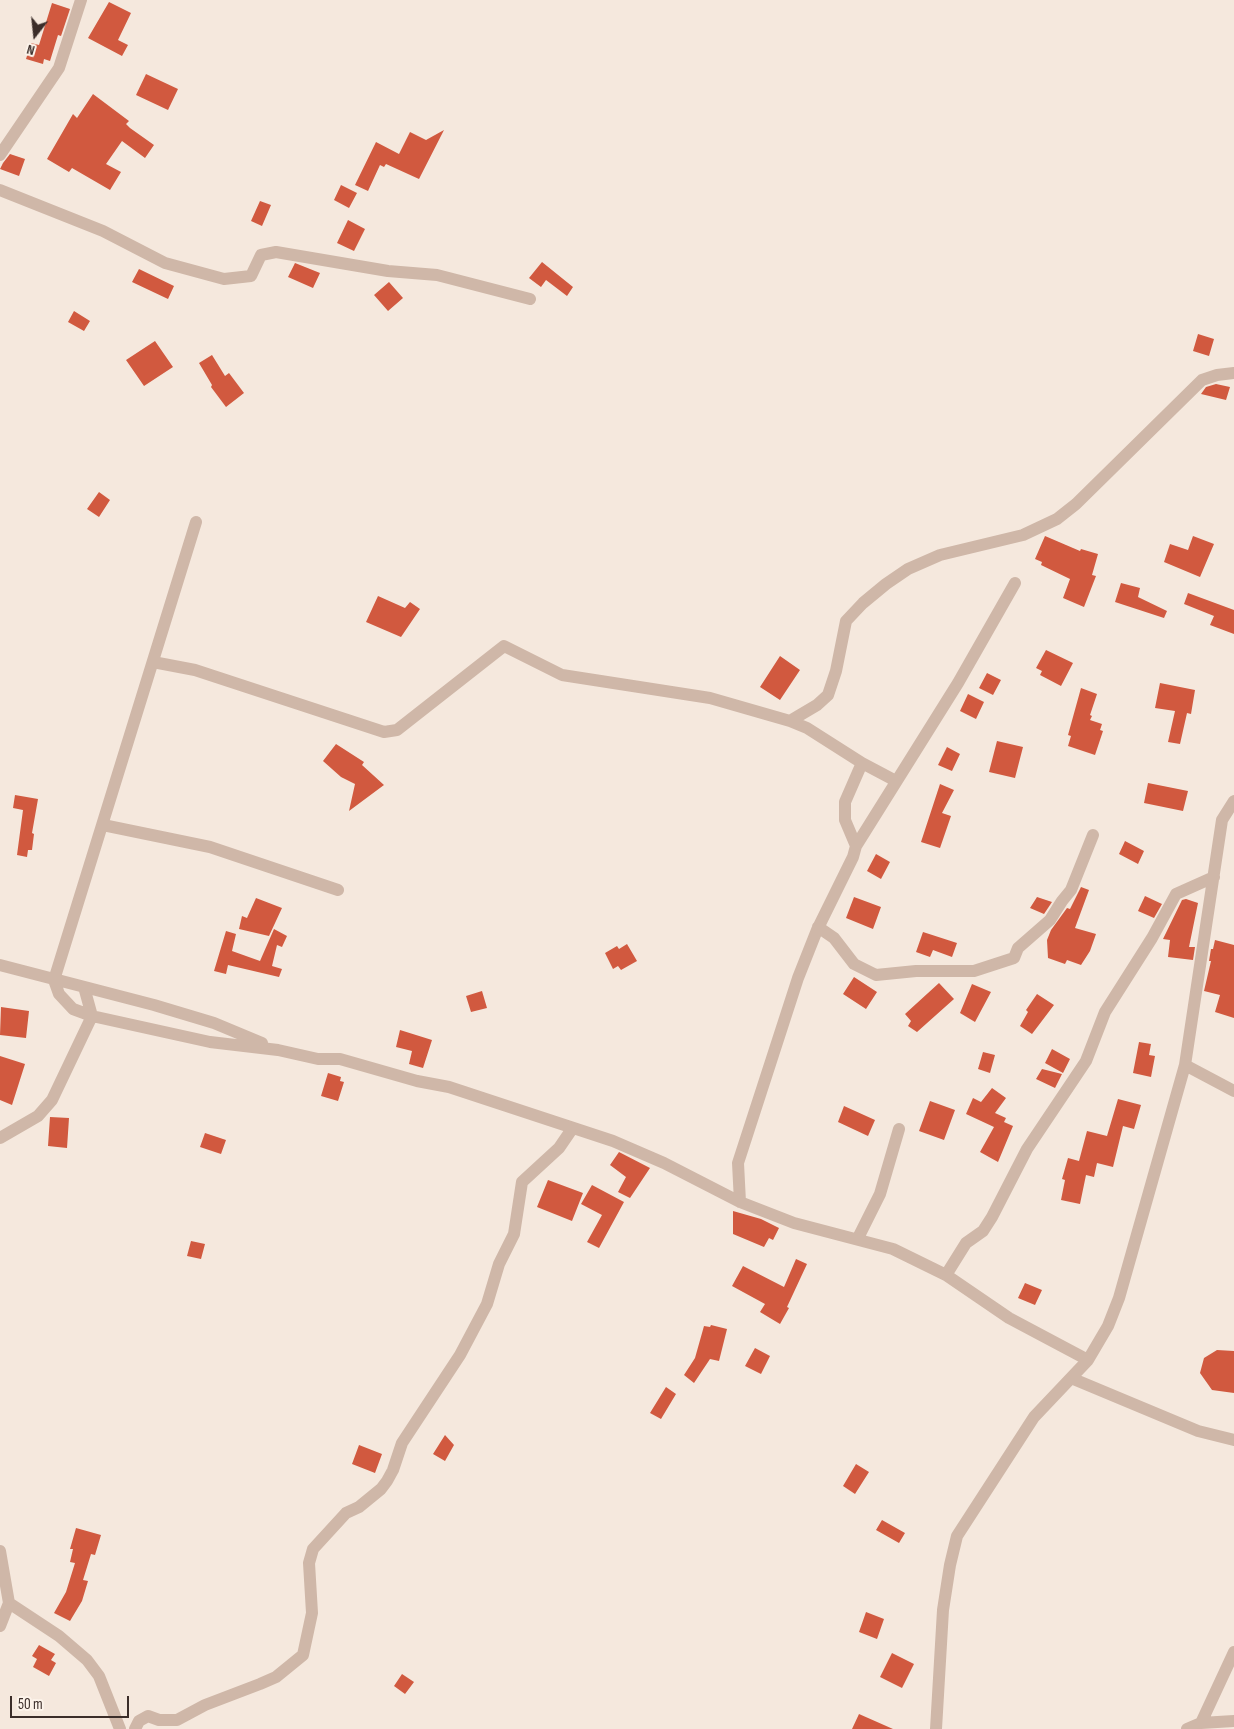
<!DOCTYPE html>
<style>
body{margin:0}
#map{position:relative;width:1234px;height:1729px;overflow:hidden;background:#f5e8dd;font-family:"Sofia Sans Condensed",sans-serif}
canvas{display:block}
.north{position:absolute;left:10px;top:10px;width:50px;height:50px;-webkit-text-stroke:4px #fcf3ea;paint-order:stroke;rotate:196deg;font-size:14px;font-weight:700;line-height:20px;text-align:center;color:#3b2d29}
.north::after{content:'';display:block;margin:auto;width:18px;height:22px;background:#3b2d29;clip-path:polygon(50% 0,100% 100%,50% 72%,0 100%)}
.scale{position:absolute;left:10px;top:1696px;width:119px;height:22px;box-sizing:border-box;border:2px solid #3b2d29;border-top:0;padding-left:6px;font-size:15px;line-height:18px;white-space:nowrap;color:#3b2d29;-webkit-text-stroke:4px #fcf3ea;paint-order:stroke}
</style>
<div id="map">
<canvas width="1234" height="1729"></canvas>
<div class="north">N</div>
<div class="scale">50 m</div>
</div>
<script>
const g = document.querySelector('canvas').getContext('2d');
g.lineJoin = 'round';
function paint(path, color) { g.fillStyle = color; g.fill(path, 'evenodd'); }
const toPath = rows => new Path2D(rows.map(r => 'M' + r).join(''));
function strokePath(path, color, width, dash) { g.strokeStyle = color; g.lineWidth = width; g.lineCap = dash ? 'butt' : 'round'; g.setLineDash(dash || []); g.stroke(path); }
paint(toPath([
 [109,2,131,13,118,40,128,45,122,56,88,38],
 [52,3,70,9,61,36,58,35,50,61,44,59,43,64,26,59,31,43,39,45],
 [146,74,178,89,168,110,136,95],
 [93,94,129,121,126,124,130,128,154,145,145,158,122,141,106,164,121,172,110,190,72,168,69,172,47,159,73,114,77,118],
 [444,130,419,179,386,164,384,167,380,165,368,191,355,185,376,142,399,154,410,132,426,140],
 [10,154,25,159,19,176,0,169,3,163],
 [341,185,357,193,349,208,334,200],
 [260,201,271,205,262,226,251,221],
 [348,220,365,229,354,251,337,243],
 [542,262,573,287,567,296,546,280,541,287,529,278],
 [295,263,320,273,313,288,288,277],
 [139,269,174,286,168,299,132,282],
 [389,282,403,298,388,311,374,295],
 [74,311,90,321,84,331,68,322],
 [1198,334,1214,339,1209,356,1193,351],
 [155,341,173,367,144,386,126,360],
 [212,355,225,376,229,373,244,393,226,407,211,387,212,385,199,363],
 [1216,384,1230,387,1226,400,1201,394,1206,387],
 [99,492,110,500,99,517,87,509],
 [1045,536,1080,551,1081,549,1098,554,1092,575,1096,576,1084,607,1063,598,1070,579,1041,565,1042,562,1035,559],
 [1193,536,1214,544,1200,577,1164,562,1170,544,1188,550],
 [1121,583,1140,588,1138,597,1167,611,1164,618,1115,602],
 [1188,593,1234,610,1234,634,1210,625,1214,616,1184,604],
 [378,596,405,608,410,602,420,609,401,637,366,622],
 [1046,650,1073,663,1061,686,1040,675,1042,671,1036,668],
 [780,656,800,670,780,700,760,687],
 [987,673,1001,680,993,695,979,688],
 [1160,683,1195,690,1191,714,1187,713,1180,744,1168,742,1175,711,1155,708],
 [1081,688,1097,694,1090,715,1092,716,1090,720,1102,724,1100,730,1103,731,1095,755,1068,746,1071,736,1068,735],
 [968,694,984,702,976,719,960,711],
 [997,741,1023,747,1015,778,989,772],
 [336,744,364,762,362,765,384,785,349,811,355,784,341,777,323,761],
 [947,747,960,754,952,771,938,765],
 [1148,783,1188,791,1183,811,1144,803],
 [940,784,954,790,942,813,951,816,940,848,921,842],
 [15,795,38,799,32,833,34,834,32,850,28,850,27,857,17,855,23,810,13,808],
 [1125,841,1144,851,1138,864,1119,854],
 [876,854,890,862,881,879,867,871],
 [1081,887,1089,890,1075,928,1096,934,1090,951,1081,965,1067,960,1065,964,1048,958,1047,940,1051,930,1067,908,1070,909],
 [1145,896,1162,904,1154,918,1138,911],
 [854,897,881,907,873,929,846,918],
 [1037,897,1052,902,1044,914,1030,908],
 [256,898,282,908,269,936,239,929,242,916,247,918],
 [1186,899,1198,903,1189,947,1195,947,1193,960,1168,957,1170,940,1163,939,1182,900],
 [274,929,287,936,282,947,277,945,272,966,282,969,279,977,228,965,226,974,214,971,226,931,236,934,232,951,260,961],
 [923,932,957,943,952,957,933,950,930,957,916,952],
 [1215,940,1234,945,1234,1018,1215,1012,1220,995,1204,991,1211,961,1209,961,1211,949,1213,949],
 [627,944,637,961,621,970,618,966,613,969,605,953,617,946,619,949],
 [854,977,877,992,866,1009,843,994],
 [939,983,954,999,917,1032,908,1026,911,1021,905,1014],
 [972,984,991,992,975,1022,960,1013],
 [482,991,487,1008,471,1012,466,996],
 [1037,994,1054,1005,1032,1034,1020,1026,1028,1012,1026,1010],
 [1,1007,29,1011,26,1038,0,1035],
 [400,1030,432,1040,423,1068,409,1064,412,1051,396,1047],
 [1139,1042,1151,1044,1149,1055,1155,1056,1151,1077,1133,1073],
 [1052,1049,1070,1059,1063,1073,1045,1063],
 [983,1052,995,1055,990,1073,978,1069],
 [0,1056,25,1064,12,1105,0,1100],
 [1042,1069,1062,1074,1055,1088,1036,1079],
 [328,1073,341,1077,340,1081,344,1082,338,1101,321,1096],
 [992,1088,1006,1098,995,1113,1006,1118,1004,1122,1013,1126,998,1162,980,1152,994,1127,966,1114,973,1098,981,1102],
 [1118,1099,1141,1105,1134,1129,1123,1126,1113,1167,1097,1163,1094,1177,1086,1175,1080,1204,1061,1200,1065,1180,1062,1179,1068,1158,1079,1161,1087,1131,1107,1136],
 [930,1101,955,1110,944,1140,919,1131],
 [844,1106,875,1120,868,1136,838,1122],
 [50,1117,69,1118,67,1148,48,1146],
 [205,1133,226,1140,221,1154,200,1147],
 [619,1152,650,1168,630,1198,618,1192,626,1177,610,1165],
 [548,1180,583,1193,572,1221,537,1207],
 [592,1185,624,1202,599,1248,587,1242,602,1215,581,1204],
 [733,1211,761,1219,779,1228,773,1240,769,1238,764,1247,733,1234],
 [191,1241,205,1244,201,1259,187,1256],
 [796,1259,807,1264,787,1307,789,1308,780,1324,760,1312,765,1304,732,1286,743,1266,784,1287],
 [1025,1283,1042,1290,1035,1305,1018,1298],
 [711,1325,727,1329,719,1361,710,1359,694,1383,684,1375,695,1358,704,1326,710,1327],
 [755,1348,770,1356,761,1374,745,1366],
 [1217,1350,1234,1351,1234,1393,1212,1390,1200,1373,1204,1358],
 [666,1387,676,1394,661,1419,650,1413],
 [445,1435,454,1445,445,1461,433,1454],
 [359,1445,382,1454,375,1473,352,1464],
 [856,1464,869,1472,855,1494,843,1486],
 [882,1520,905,1533,899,1543,876,1530],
 [76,1528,101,1535,95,1555,91,1554,83,1580,88,1581,82,1601,70,1621,54,1613,66,1592,75,1563,70,1562,73,1549,70,1549],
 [866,1612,884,1619,877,1639,859,1632],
 [39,1645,55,1654,51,1660,56,1663,49,1676,33,1667,37,1659,32,1656],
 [892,1653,914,1664,902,1688,880,1677],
 [402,1674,414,1682,405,1694,394,1686],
 [859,1714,893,1729,852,1729]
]), '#d1593f');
strokePath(toPath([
 [0,155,59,68,81,0],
 [0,190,103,231,165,263,224,279,251,276,261,255,276,252,388,271,437,275,530,299],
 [196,522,54,980,59,994,73,1009,92,1016,210,1042,278,1050,318,1059,340,1059,417,1081,449,1087,613,1141,664,1163,740,1202,794,1223,893,1249,946,1275,1009,1318,1088,1360],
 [153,662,195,670,384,732,397,730,504,646,562,675,710,698,790,721,807,728,862,763,896,781],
 [790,721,817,705,828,695,836,671,846,621,863,603,886,584,908,569,940,555,1023,535,1057,519,1076,504,1202,380,1217,375,1234,373],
 [103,825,210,847,338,890],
 [856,846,958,683,1015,583],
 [818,927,834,938,854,964,876,975,916,971,974,971,1014,958,1018,948,1050,920,1062,901,1071,890,1093,835],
 [0,965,154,1005,214,1023,262,1043],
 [1185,1065,1234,1091],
 [0,1138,38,1116,52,1100,92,1016,84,987],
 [740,1202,738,1163,798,978,817,930,853,857,856,846,845,820,845,802,862,763],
 [858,1238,880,1194,899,1129],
 [946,1275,966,1243,983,1231,992,1217,1027,1149,1086,1061,1105,1012,1152,938,1176,894,1214,877],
 [1071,1378,1198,1431,1234,1440],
 [0,1551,9,1603,0,1626],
 [9,1603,59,1636,87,1660,99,1676,120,1729],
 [1201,1723,1234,1652],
 [135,1729,139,1721,148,1716,159,1720,177,1720,205,1705,260,1684,276,1677,303,1655,312,1613,309,1563,313,1549,346,1513,359,1507,381,1489,387,1481,393,1470,402,1443,460,1355,487,1304,499,1264,514,1234,522,1182,559,1148,572,1129],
 [936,1729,943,1610,950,1565,957,1536,1034,1417,1088,1360,1108,1326,1119,1298,1185,1065,1222,820,1234,801],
 [1187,1729,1201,1723,1234,1721]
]), '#cfb7a8', 12);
</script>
